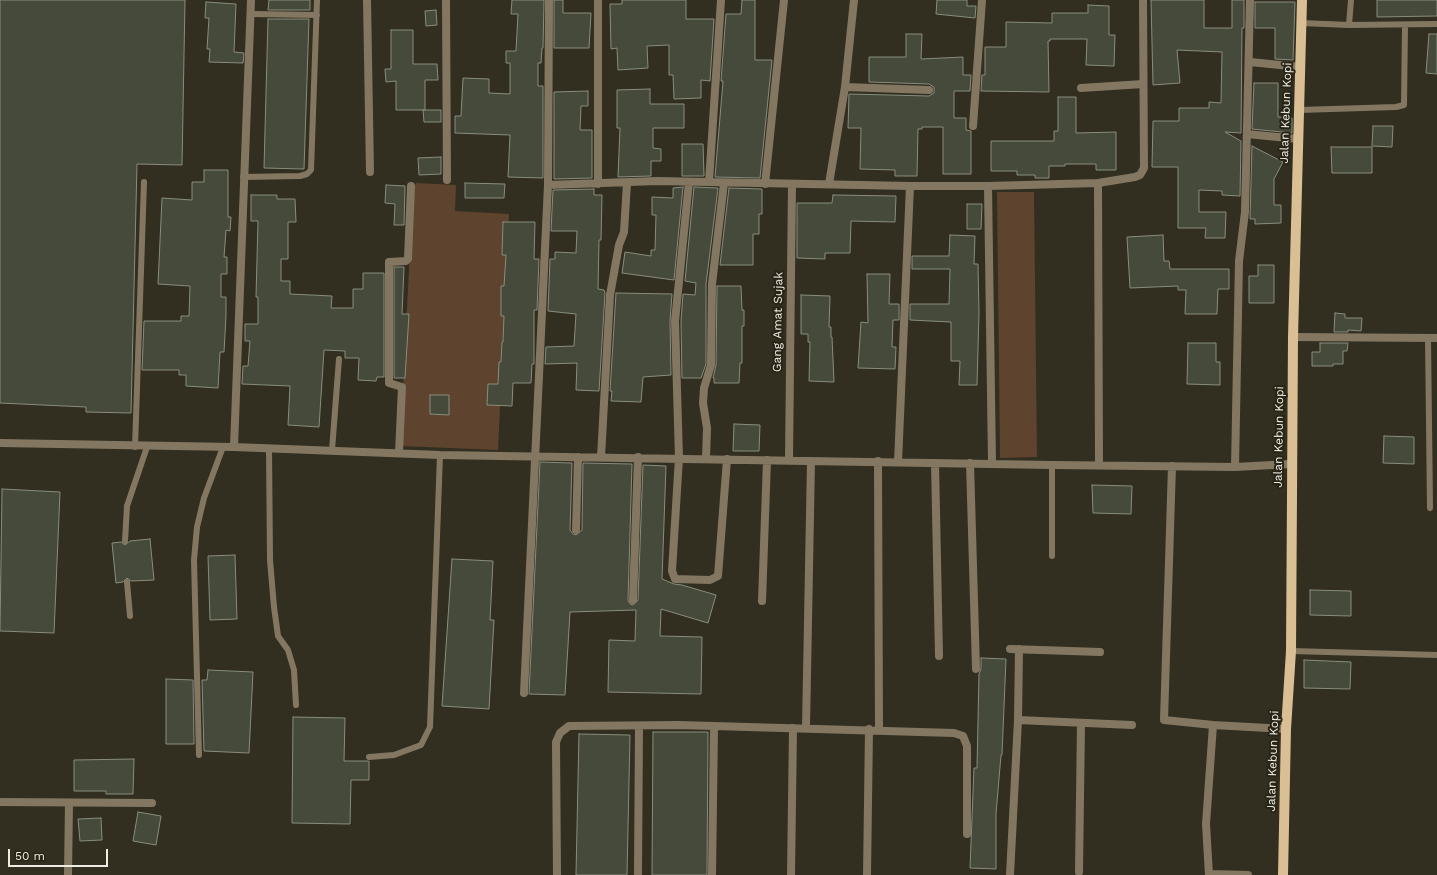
<!DOCTYPE html>
<style>
body{margin:0}
#map{position:relative;width:1437px;height:875px;overflow:hidden;background:#322f21;font-family:"Work Sans",sans-serif}
canvas{display:block}
.scale{position:absolute;left:8px;top:849px;width:100px;height:18px;box-sizing:border-box;border:2px solid #eeede3;border-top:0;padding-left:5px;font-size:12px;line-height:14px;white-space:nowrap;color:#eeede3;-webkit-text-stroke:3px #282517;paint-order:stroke}
</style>
<div id="map">
<canvas width="1437" height="875"></canvas>
<div class="scale">50 m</div>
</div>
<script>
const g = document.querySelector('canvas').getContext('2d');
g.lineJoin = 'round';
function paint(path, color) { g.fillStyle = color; g.fill(path, 'evenodd'); }
const toPath = rows => new Path2D(rows.map(r => 'M' + r).join(''));
function strokePath(path, color, width, dash) { g.strokeStyle = color; g.lineWidth = width; g.lineCap = dash ? 'butt' : 'round'; g.setLineDash(dash || []); g.stroke(path); }
function drawText(font, color, halo, rows, align = 'center') {
  g.font = font + ' "Work Sans",sans-serif'; g.lineWidth = 4; g.setLineDash([]); g.textBaseline = 'middle'; g.strokeStyle = halo; g.fillStyle = color; for (const [text, x, y, turn = 0] of rows) {
    g.save(); g.translate(x, y); g.rotate((+turn || 0) * Math.PI / 180); g.textAlign = isNaN(turn) ? turn : align; if (halo) g.strokeText(text, 0, 0); g.fillText(text, 0, 0); g.restore();
  }
}
paint(toPath([
 [416,183,456,185,455,211,509,214,498,450,400,446,413,191],
 [997,192,1034,192,1037,457,1000,458]
]), '#5e432e');
const building = toPath([
 [0,0,185,0,182,165,137,164,131,413,86,412,86,407,0,403,0,0],
 [269,0,310,0,310,10,268,10,269,0],
 [512,0,544,0,543,48,542,48,541,63,538,63,538,86,543,86,543,178,508,177,510,135,455,133,455,116,461,116,463,78,489,79,489,93,510,94,510,63,506,63,506,51,516,51,518,14,511,14,512,0],
 [554,0,563,0,563,13,591,13,589,48,554,48,554,0],
 [622,0,686,0,686,19,714,19,710,81,701,80,701,98,674,99,673,75,669,75,669,45,647,46,648,68,618,70,617,48,611,49,610,4,622,4,622,0],
 [742,0,755,0,755,60,772,60,760,178,715,177,723,81,721,81,726,14,741,14,742,0],
 [937,0,967,0,967,6,976,6,975,18,936,14,937,0],
 [1151,0,1204,0,1204,28,1232,28,1232,0,1244,0,1244,28,1242,28,1241,133,1225,132,1241,141,1240,196,1222,195,1222,191,1199,190,1199,212,1226,212,1225,238,1205,238,1206,228,1178,228,1178,167,1152,167,1153,121,1179,121,1179,108,1209,108,1209,102,1221,103,1222,52,1177,50,1180,83,1153,85,1151,0],
 [1377,0,1437,0,1437,16,1377,17,1377,0],
 [206,2,236,4,234,52,244,53,243,63,209,62,210,49,207,49,209,18,205,18,206,2],
 [1255,2,1295,2,1293,60,1275,59,1275,28,1255,28,1255,2],
 [1088,5,1109,6,1109,35,1115,35,1114,66,1086,65,1087,39,1050,39,1050,41,1048,41,1049,92,981,91,982,75,985,75,985,47,1006,47,1006,22,1052,23,1052,13,1088,13,1088,5],
 [436,10,437,25,426,26,425,11,436,10],
 [268,19,309,19,304,169,264,168,268,19],
 [391,30,413,30,413,64,437,64,438,80,425,80,425,110,396,110,396,81,386,82,385,69,391,69,391,30],
 [906,34,922,34,921,59,963,57,963,75,971,75,970,91,954,91,954,118,966,118,966,130,971,131,971,174,943,174,943,127,922,127,922,129,918,129,917,176,895,176,895,170,860,169,861,128,848,128,849,94,929,96,934,93,934,87,929,84,869,82,869,57,906,57,906,34],
 [1429,34,1437,34,1437,74,1426,73,1429,34],
 [1254,83,1278,83,1278,117,1292,118,1292,133,1252,129,1254,83],
 [650,89,650,104,684,104,684,128,653,128,653,148,661,149,661,161,651,161,651,176,618,177,620,128,617,128,617,90,650,89],
 [588,91,588,106,581,106,580,130,592,130,592,178,554,179,554,92,588,91],
 [1058,97,1076,97,1076,133,1116,132,1116,170,1096,170,1096,164,1065,164,1065,166,1049,166,1049,178,1035,178,1035,175,1017,175,1017,171,991,171,991,141,1054,141,1054,131,1058,131,1058,97],
 [423,110,441,110,441,122,424,122,423,110],
 [1373,126,1393,126,1392,147,1372,146,1373,126],
 [682,144,703,144,704,176,682,176,682,144],
 [1252,146,1283,162,1274,179,1274,205,1281,205,1281,223,1255,224,1255,219,1250,219,1252,146],
 [1331,147,1372,147,1372,173,1332,173,1331,147],
 [441,157,441,174,419,175,418,158,441,157],
 [204,170,228,170,228,217,231,217,230,231,226,230,224,257,227,257,227,274,221,274,221,297,226,297,226,316,224,352,220,352,218,388,186,386,186,375,179,375,179,370,142,370,144,321,181,321,181,316,189,316,190,286,158,284,162,198,192,200,192,182,204,182,204,170],
 [465,183,505,184,504,198,465,198,465,183],
 [386,185,405,186,404,225,394,225,395,204,385,203,386,185],
 [683,187,674,280,622,273,625,252,651,256,651,250,655,250,656,215,652,215,652,197,673,198,673,188,683,187],
 [694,187,718,188,706,284,706,364,701,378,682,378,681,321,683,294,695,295,696,283,685,281,694,187],
 [729,188,762,189,762,214,759,214,759,234,753,234,753,265,720,265,729,188],
 [594,189,594,195,602,195,601,240,599,240,598,289,604,290,605,293,599,391,576,390,577,363,545,364,546,347,574,346,576,314,548,311,550,259,555,259,555,252,576,253,577,231,551,231,553,190,594,189],
 [251,195,277,195,277,199,295,199,296,222,288,222,288,259,281,259,281,281,290,281,290,294,332,296,331,308,353,308,353,289,363,289,363,273,384,273,384,377,377,377,376,381,358,380,359,358,345,358,345,351,324,350,319,427,288,425,290,386,242,384,243,366,248,366,250,341,245,341,245,324,258,324,258,297,256,297,258,221,251,221,251,195],
 [833,195,896,196,895,222,851,221,850,253,825,253,825,259,797,258,797,203,832,203,833,195],
 [967,204,982,204,981,229,967,229,967,204],
 [503,222,535,222,534,259,539,259,537,310,534,310,534,364,532,364,531,383,513,383,512,406,487,405,488,384,498,384,499,362,501,362,502,342,503,342,504,316,501,316,501,286,504,286,506,255,502,255,503,222],
 [950,235,975,236,974,264,978,264,979,313,977,385,959,385,960,361,951,361,951,322,910,320,910,304,949,304,950,269,912,269,912,256,949,256,950,235],
 [1163,235,1164,261,1169,261,1170,269,1229,269,1229,289,1218,289,1217,314,1185,314,1186,290,1178,290,1178,286,1130,288,1127,237,1163,235],
 [1258,265,1274,265,1274,303,1249,303,1249,276,1258,276,1258,265],
 [394,267,404,267,402,314,409,314,405,378,394,378,394,267],
 [867,274,890,274,889,304,899,304,899,320,893,320,892,347,896,347,895,369,858,368,861,322,868,323,867,274],
 [717,286,741,286,742,310,744,310,744,326,742,326,742,363,740,363,739,383,714,383,714,378,713,378,716,365,717,286],
 [616,293,672,294,670,321,671,375,643,377,641,402,611,401,612,391,610,391,616,293],
 [801,295,830,296,829,327,831,327,831,337,832,337,834,382,809,381,810,342,808,342,808,334,801,334,801,295],
 [1335,313,1345,314,1345,318,1362,318,1361,331,1348,330,1348,332,1334,332,1335,313],
 [1188,343,1216,343,1216,362,1220,362,1220,385,1187,384,1188,343],
 [1320,343,1348,343,1347,351,1343,351,1343,364,1333,364,1333,366,1312,366,1312,352,1320,352,1320,343],
 [430,395,449,395,449,415,430,414,430,395],
 [734,424,760,425,759,451,733,451,734,424],
 [1384,436,1414,437,1414,464,1383,463,1384,436],
 [540,462,572,463,570,530,573,534,576,535,582,530,583,463,632,464,628,600,630,604,633,605,638,600,643,465,666,466,662,579,674,584,682,585,716,595,708,623,661,609,660,636,702,637,701,694,608,692,609,640,635,641,636,610,570,612,565,695,529,694,540,462],
 [1092,485,1132,486,1131,514,1093,513,1092,485],
 [2,489,60,492,54,633,0,631,2,489],
 [150,539,154,580,131,581,127,578,123,582,116,583,112,543,121,542,125,545,130,541,150,539],
 [235,555,237,619,210,620,208,556,235,555],
 [452,559,493,561,490,620,494,620,489,709,442,706,452,559],
 [1310,590,1351,591,1351,616,1310,615,1310,590],
 [981,658,1006,659,1002,755,1001,755,996,814,996,869,970,868,974,768,977,768,979,674,981,669,981,658],
 [1304,660,1351,662,1350,689,1304,688,1304,660],
 [208,670,253,672,249,753,204,751,202,680,207,680,208,670],
 [166,679,193,680,194,744,166,744,166,679],
 [293,717,345,718,344,761,369,761,369,780,351,780,350,824,292,823,293,717],
 [653,732,708,732,707,875,652,875,653,732],
 [579,734,630,735,627,875,576,875,579,734],
 [134,759,133,794,106,794,106,791,74,791,74,760,134,759],
 [138,812,161,816,156,845,133,841,138,812],
 [101,818,102,840,80,841,78,819,101,818]
]);
paint(building, '#464a3b');
strokePath(building, '#898d7d', 1);
strokePath(toPath([
 [251,14,317,15],
 [1301,23,1349,25,1437,24],
 [1349,25,1351,0],
 [1299,110,1396,107,1404,105,1405,25],
 [243,177,300,176,307,174,311,170,317,0],
 [1428,337,1430,508],
 [135,447,144,182],
 [269,448,270,560,274,607,278,636,288,650,294,670,296,705],
 [332,450,339,359],
 [125,541,127,506,147,447],
 [1052,556,1052,465],
 [127,582,130,616],
 [1291,651,1437,655],
 [199,755,194,560,197,527,204,498,223,447],
 [369,757,394,755,421,745,430,727,440,455]
]), '#847762', 6);
strokePath(toPath([
 [367,0,370,172],
 [446,0,447,180],
 [598,0,598,184],
 [1250,62,1300,67],
 [845,87,929,90],
 [1081,88,1143,84],
 [973,126,982,0],
 [1247,134,1298,139],
 [689,182,675,321,679,458,672,571,675,579,710,580,718,576,727,459],
 [709,182,721,0],
 [1098,183,1099,465],
 [765,184,784,0],
 [829,184,845,87,854,0],
 [548,185,657,181,910,186,988,186,1098,183,1135,177,1140,175,1144,168,1143,0],
 [988,186,992,463],
 [1293,337,1437,338],
 [0,443,234,447,440,455,1052,465,1235,467,1291,464],
 [234,447,251,0],
 [399,453,402,387,389,383,389,262,406,261,408,259,411,186],
 [601,457,610,295,619,245,624,232,627,183],
 [706,458,707,428,703,403,704,388,711,365,712,284,724,183],
 [789,459,792,184],
 [878,461,879,730],
 [898,462,910,186],
 [935,463,939,656],
 [970,463,976,669],
 [1172,466,1164,720,1213,725,1286,729],
 [1235,467,1239,261,1245,212,1250,0],
 [576,530,578,457],
 [633,600,638,457],
 [762,601,767,460],
 [1010,649,1100,652],
 [524,693,548,185,549,0],
 [1018,720,1132,725],
 [806,728,811,461],
 [0,802,152,803],
 [1079,872,1081,723],
 [1209,874,1248,875],
 [68,875,69,803],
 [557,875,556,742,560,733,569,726,679,725,954,733,963,736,967,746,967,834],
 [638,875,639,726],
 [712,875,714,727],
 [791,875,793,728],
 [867,875,869,729],
 [1010,875,1018,720,1019,649],
 [1209,875,1206,824,1213,725]
]), '#847762', 8);
strokePath(toPath([
 [1283,875,1286,729,1291,651,1293,337,1302,0]
]), '#dabe94', 10);
drawText('12px', '#eeede3', '#282517', [
 ["Jalan Kebun Kopi",1286,113,-88],
 ["Gang Amat Sujak",778,322,-89],
 ["Jalan Kebun Kopi",1279,437,-89],
 ["Jalan Kebun Kopi",1273,761,-88]
]);
</script>
